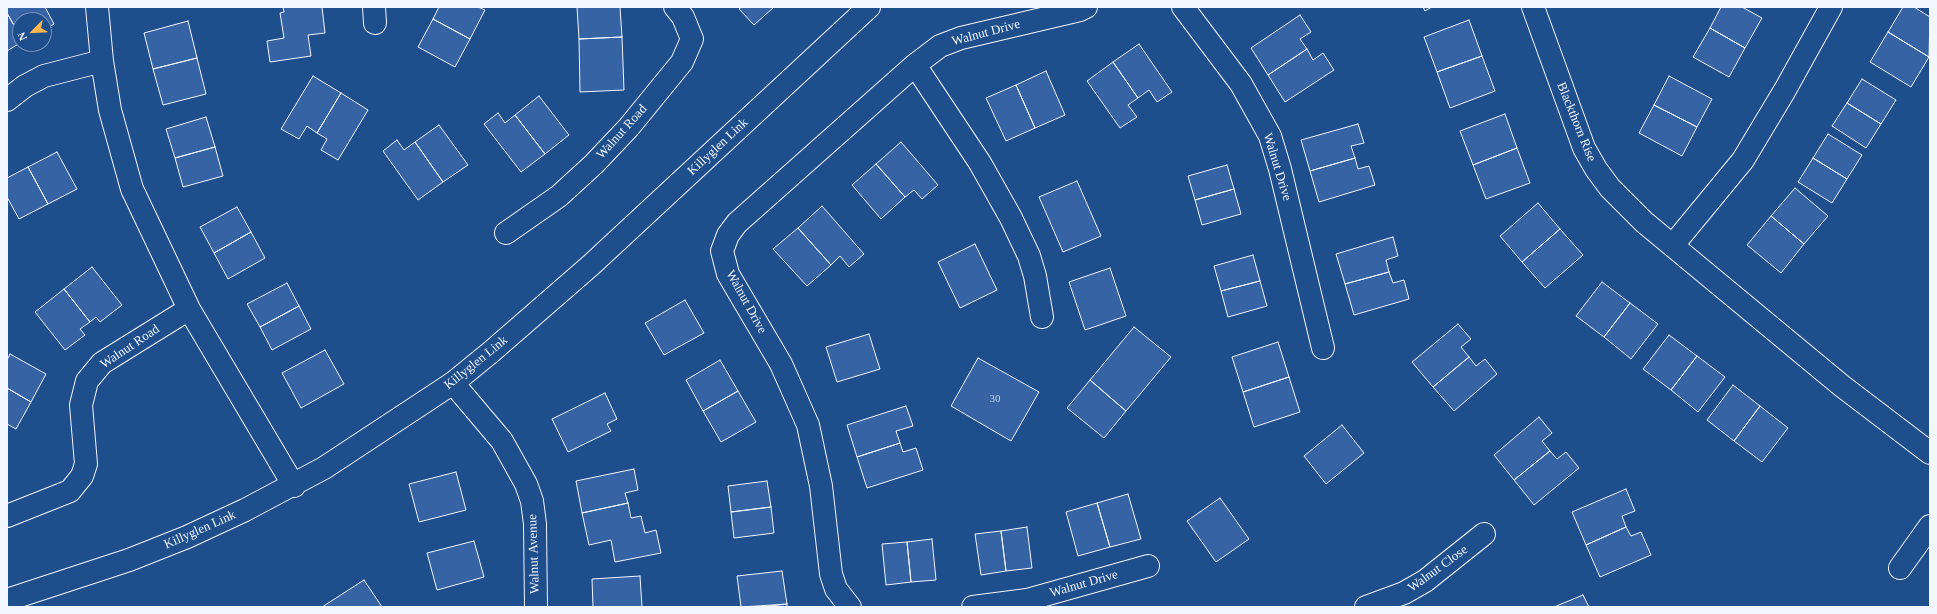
<!DOCTYPE html>
<style>
body{margin:0}
#map{position:relative;width:1937px;height:614px;overflow:hidden;background:#1f4e8c;font-family:"Times New Roman",serif}
canvas{display:block}
.frame{position:absolute;inset:0;border:8px solid #f2f6ff;pointer-events:none}
.north{position:absolute;left:12px;top:12px;width:40px;height:40px;box-sizing:border-box;background:#1f4e8c;border:1px solid #7391ba;border-radius:50%;rotate:246deg;font-size:11px;font-weight:700;line-height:16px;text-align:center;color:#f2f6ff}
.north::after{content:'';display:block;margin:auto;width:14px;height:18px;background:#ffb74d;clip-path:polygon(50% 0,100% 100%,50% 72%,0 100%)}
</style>
<div id="map">
<canvas width="1937" height="614"></canvas>
<div class="frame"></div>
<div class="north">N</div>
</div>
<script>
const g = document.querySelector('canvas').getContext('2d');
g.lineJoin = 'round';
function paint(path, color) { g.fillStyle = color; g.fill(path, 'evenodd'); }
const toPath = rows => new Path2D(rows.map(r => 'M' + r).join(''));
function strokePath(path, color, width, dash) { g.strokeStyle = color; g.lineWidth = width; g.lineCap = dash ? 'butt' : 'round'; g.setLineDash(dash || []); g.stroke(path); }
function drawText(font, color, halo, rows, align = 'center') {
  g.font = font + ' "Times New Roman",serif'; g.lineWidth = 3; g.setLineDash([]); g.textBaseline = 'middle'; g.strokeStyle = halo; g.fillStyle = color; for (const [text, x, y, turn = 0] of rows) {
    g.save(); g.translate(x, y); g.rotate((+turn || 0) * Math.PI / 180); g.textAlign = isNaN(turn) ? turn : align; if (halo) g.strokeText(text, 0, 0); g.fillText(text, 0, 0); g.restore();
  }
}
const building = toPath([
 [7,7,45,7,54,24,44,30,44,20,20,20,20,36,7,13,7,7],
 [283,7,322,7,325,33,308,35,311,56,270,62,267,41,284,38,280,13,284,12,283,7],
 [439,7,478,7,485,10,470,39,433,19,439,7],
 [577,7,620,7,622,37,579,39,577,7],
 [742,7,774,7,754,25,739,9,742,7],
 [1423,7,1432,7,1425,11,1423,7],
 [1721,7,1742,7,1762,18,1745,48,1710,28,1721,7],
 [1903,7,1914,7,1930,17,1929,57,1888,32,1903,7],
 [7,13,20,36,20,43,7,51,7,13],
 [1300,15,1311,32,1300,39,1307,49,1268,75,1251,48,1300,15],
 [433,19,470,39,455,67,418,47,433,19],
 [1469,20,1482,56,1437,72,1424,37,1469,20],
 [188,21,197,58,153,69,144,33,188,21],
 [1710,28,1745,48,1729,77,1693,57,1710,28],
 [1888,32,1929,57,1911,87,1870,62,1888,32],
 [622,37,624,90,580,92,579,39,622,37],
 [1139,44,1172,92,1157,102,1149,90,1138,98,1113,62,1139,44],
 [1307,49,1313,60,1323,53,1334,70,1285,102,1268,75,1307,49],
 [1482,56,1495,91,1450,108,1437,72,1482,56],
 [197,58,206,94,163,105,153,69,197,58],
 [1113,62,1138,98,1128,105,1137,117,1120,128,1087,81,1113,62],
 [1046,71,1065,115,1035,128,1016,85,1046,71],
 [313,76,341,93,317,133,307,126,299,139,281,129,313,76],
 [1669,76,1712,99,1697,127,1654,105,1669,76],
 [1862,79,1896,100,1881,124,1847,103,1862,79],
 [1016,85,1035,128,1006,141,986,98,1016,85],
 [341,93,368,110,338,160,321,150,327,139,317,133,341,93],
 [539,96,569,135,545,154,515,115,539,96],
 [1847,103,1881,124,1866,148,1832,126,1847,103],
 [1654,105,1697,127,1682,156,1639,133,1654,105],
 [498,113,505,123,515,115,545,154,521,172,484,124,498,113],
 [1505,114,1517,148,1473,165,1460,131,1505,114],
 [206,117,215,147,175,158,166,129,206,117],
 [1358,124,1364,143,1351,146,1355,158,1310,171,1301,140,1358,124],
 [439,125,468,165,443,182,415,142,439,125],
 [1828,134,1862,155,1847,179,1813,158,1828,134],
 [397,140,404,150,415,142,443,182,418,200,383,151,397,140],
 [901,142,938,185,922,199,914,190,905,197,876,164,901,142],
 [215,147,223,176,183,187,175,158,215,147],
 [1517,148,1530,183,1486,199,1473,165,1517,148],
 [57,152,77,189,48,204,28,167,57,152],
 [1355,158,1358,169,1369,166,1375,185,1319,202,1310,171,1355,158],
 [1813,158,1847,179,1832,203,1798,182,1813,158],
 [876,164,905,197,881,219,852,185,876,164],
 [1227,165,1234,189,1195,200,1188,176,1227,165],
 [28,167,48,204,19,219,7,197,7,178,28,167],
 [1077,181,1101,236,1063,252,1039,197,1077,181],
 [1795,188,1828,216,1804,244,1771,216,1795,188],
 [1234,189,1241,214,1202,225,1195,200,1234,189],
 [1538,203,1560,229,1522,262,1500,236,1538,203],
 [822,206,864,254,849,267,840,256,831,265,798,228,822,206],
 [237,207,251,232,214,253,200,227,237,207],
 [1771,216,1804,244,1781,273,1747,245,1771,216],
 [798,228,831,265,807,286,773,249,798,228],
 [1560,229,1583,255,1545,288,1522,262,1560,229],
 [251,232,265,258,228,279,214,253,251,232],
 [1393,237,1398,256,1386,260,1389,272,1345,284,1336,254,1393,237],
 [975,244,997,290,960,308,938,262,975,244],
 [1253,255,1260,281,1221,291,1214,266,1253,255],
 [92,267,122,305,100,322,96,317,90,322,64,289,92,267],
 [1110,268,1126,316,1085,330,1069,282,1110,268],
 [1389,272,1393,283,1404,280,1409,299,1354,315,1345,284,1389,272],
 [1260,281,1267,306,1228,317,1221,291,1260,281],
 [1602,282,1630,303,1604,337,1576,316,1602,282],
 [287,283,299,306,260,327,247,304,287,283],
 [64,289,90,322,80,329,85,335,65,350,35,312,64,289],
 [685,300,704,333,664,355,645,323,685,300],
 [1630,303,1658,324,1631,359,1604,337,1630,303],
 [299,306,311,329,272,350,260,327,299,306],
 [1458,324,1471,339,1461,347,1469,357,1433,387,1412,362,1458,324],
 [1134,327,1171,357,1126,411,1090,380,1134,327],
 [869,334,880,369,837,382,826,347,869,334],
 [1669,335,1697,356,1671,390,1643,369,1669,335],
 [1278,342,1289,377,1243,392,1232,357,1278,342],
 [325,350,344,384,301,408,282,373,325,350],
 [10,354,46,374,31,402,7,388,7,360,10,354],
 [1697,356,1725,377,1698,412,1671,390,1697,356],
 [1469,357,1476,366,1485,359,1497,374,1454,411,1433,387,1469,357],
 [978,358,1039,392,1011,441,951,406,978,358],
 [720,360,738,391,703,411,686,380,720,360],
 [1289,377,1300,412,1254,427,1243,392,1289,377],
 [1090,380,1126,411,1104,438,1067,408,1090,380],
 [1733,385,1760,406,1734,441,1707,420,1733,385],
 [7,388,31,402,16,429,7,424,7,388],
 [738,391,756,422,721,442,703,411,738,391],
 [605,393,617,419,607,424,611,431,568,452,552,419,605,393],
 [906,406,913,426,896,431,900,443,857,457,847,425,906,406],
 [1760,406,1788,428,1762,462,1734,441,1760,406],
 [1539,417,1552,433,1542,441,1550,451,1514,480,1494,455,1539,417],
 [1342,425,1364,453,1326,484,1304,456,1342,425],
 [900,443,903,452,916,448,923,470,867,488,857,457,900,443],
 [1550,451,1557,459,1566,452,1579,468,1534,505,1514,480,1550,451],
 [634,469,638,490,625,493,628,503,582,513,576,481,634,469],
 [456,472,466,510,419,522,409,484,456,472],
 [767,481,771,507,731,512,728,486,767,481],
 [1626,489,1635,511,1622,516,1626,527,1586,545,1572,512,1626,489],
 [1128,494,1141,539,1110,547,1097,503,1128,494],
 [1220,498,1249,539,1216,562,1187,521,1220,498],
 [628,503,631,518,641,516,645,533,656,530,661,553,615,562,611,540,589,545,582,513,628,503],
 [1097,503,1110,547,1078,556,1066,512,1097,503],
 [771,507,774,533,734,538,731,512,771,507],
 [1027,527,1032,568,1006,571,1001,531,1027,527],
 [1626,527,1631,536,1641,532,1651,555,1600,577,1586,545,1626,527],
 [1001,531,1006,571,981,575,975,534,1001,531],
 [932,539,936,580,911,582,907,542,932,539],
 [474,541,484,577,437,590,427,553,474,541],
 [907,542,911,582,886,585,882,544,907,542],
 [782,571,787,604,741,607,737,576,782,571],
 [640,576,642,607,593,607,592,579,640,576],
 [364,580,382,607,322,607,364,580],
 [1583,595,1589,607,1554,607,1583,595],
 [787,604,787,607,761,607,787,604]
]);
paint(building, '#3563a3');
strokePath(building, '#f2f6ff', 1);
const street = toPath([
 [97,7,102,61,110,110,132,189,189,309,294,486],
 [374,7,375,23],
 [1183,7,1241,84,1270,136,1280,169,1323,348],
 [1533,7,1584,148,1596,169,1610,188,1644,222,1842,386,1930,453],
 [915,65,980,163,1011,218,1029,256,1035,276,1042,317],
 [7,100,25,86,44,76,102,61],
 [506,233,559,196,594,164,629,127,682,62,692,39,683,17,675,7],
 [1673,245,1743,160,1785,90,1831,7],
 [453,383,502,441,526,484,532,501,535,524,536,607],
 [7,516,70,491,82,476,86,464,81,405,87,381,102,363,189,309],
 [1900,568,1930,526],
 [850,607,836,589,831,574,821,486,808,425,781,364,728,274,722,251,728,235,737,223,915,65,940,46,961,38,1080,10,1086,7],
 [973,607,1027,600,1148,566],
 [1366,607,1404,593,1425,581,1484,534]
]);
const secondary = toPath([
 [7,600,129,560,187,537,245,510,324,468,453,383,491,352,591,265,869,7]
]);
strokePath(street, '#f2f6ff', 24);
strokePath(secondary, '#f2f6ff', 24);
strokePath(street, '#1f4e8c', 22);
strokePath(secondary, '#1f4e8c', 22);
drawText('11px', '#c3d1e8', null, [
 ["30",995,399]
]);
drawText('13px', '#f2f6ff', '#1f4e8c', [
 ["Walnut Drive",986,33,-15],
 ["Blackthorn Rise",1576,122,68],
 ["Walnut Road",622,132,-48],
 ["Killyglen Link",718,147,-43],
 ["Walnut Drive",1277,167,73],
 ["Walnut Drive",746,302,61],
 ["Walnut Road",130,347,-34],
 ["Killyglen Link",476,363,-39],
 ["Killyglen Link",200,530,-24],
 ["Walnut Avenue",534,554,-92],
 ["Walnut Close",1438,569,-36],
 ["Walnut Drive",1084,584,-16]
]);
</script>
